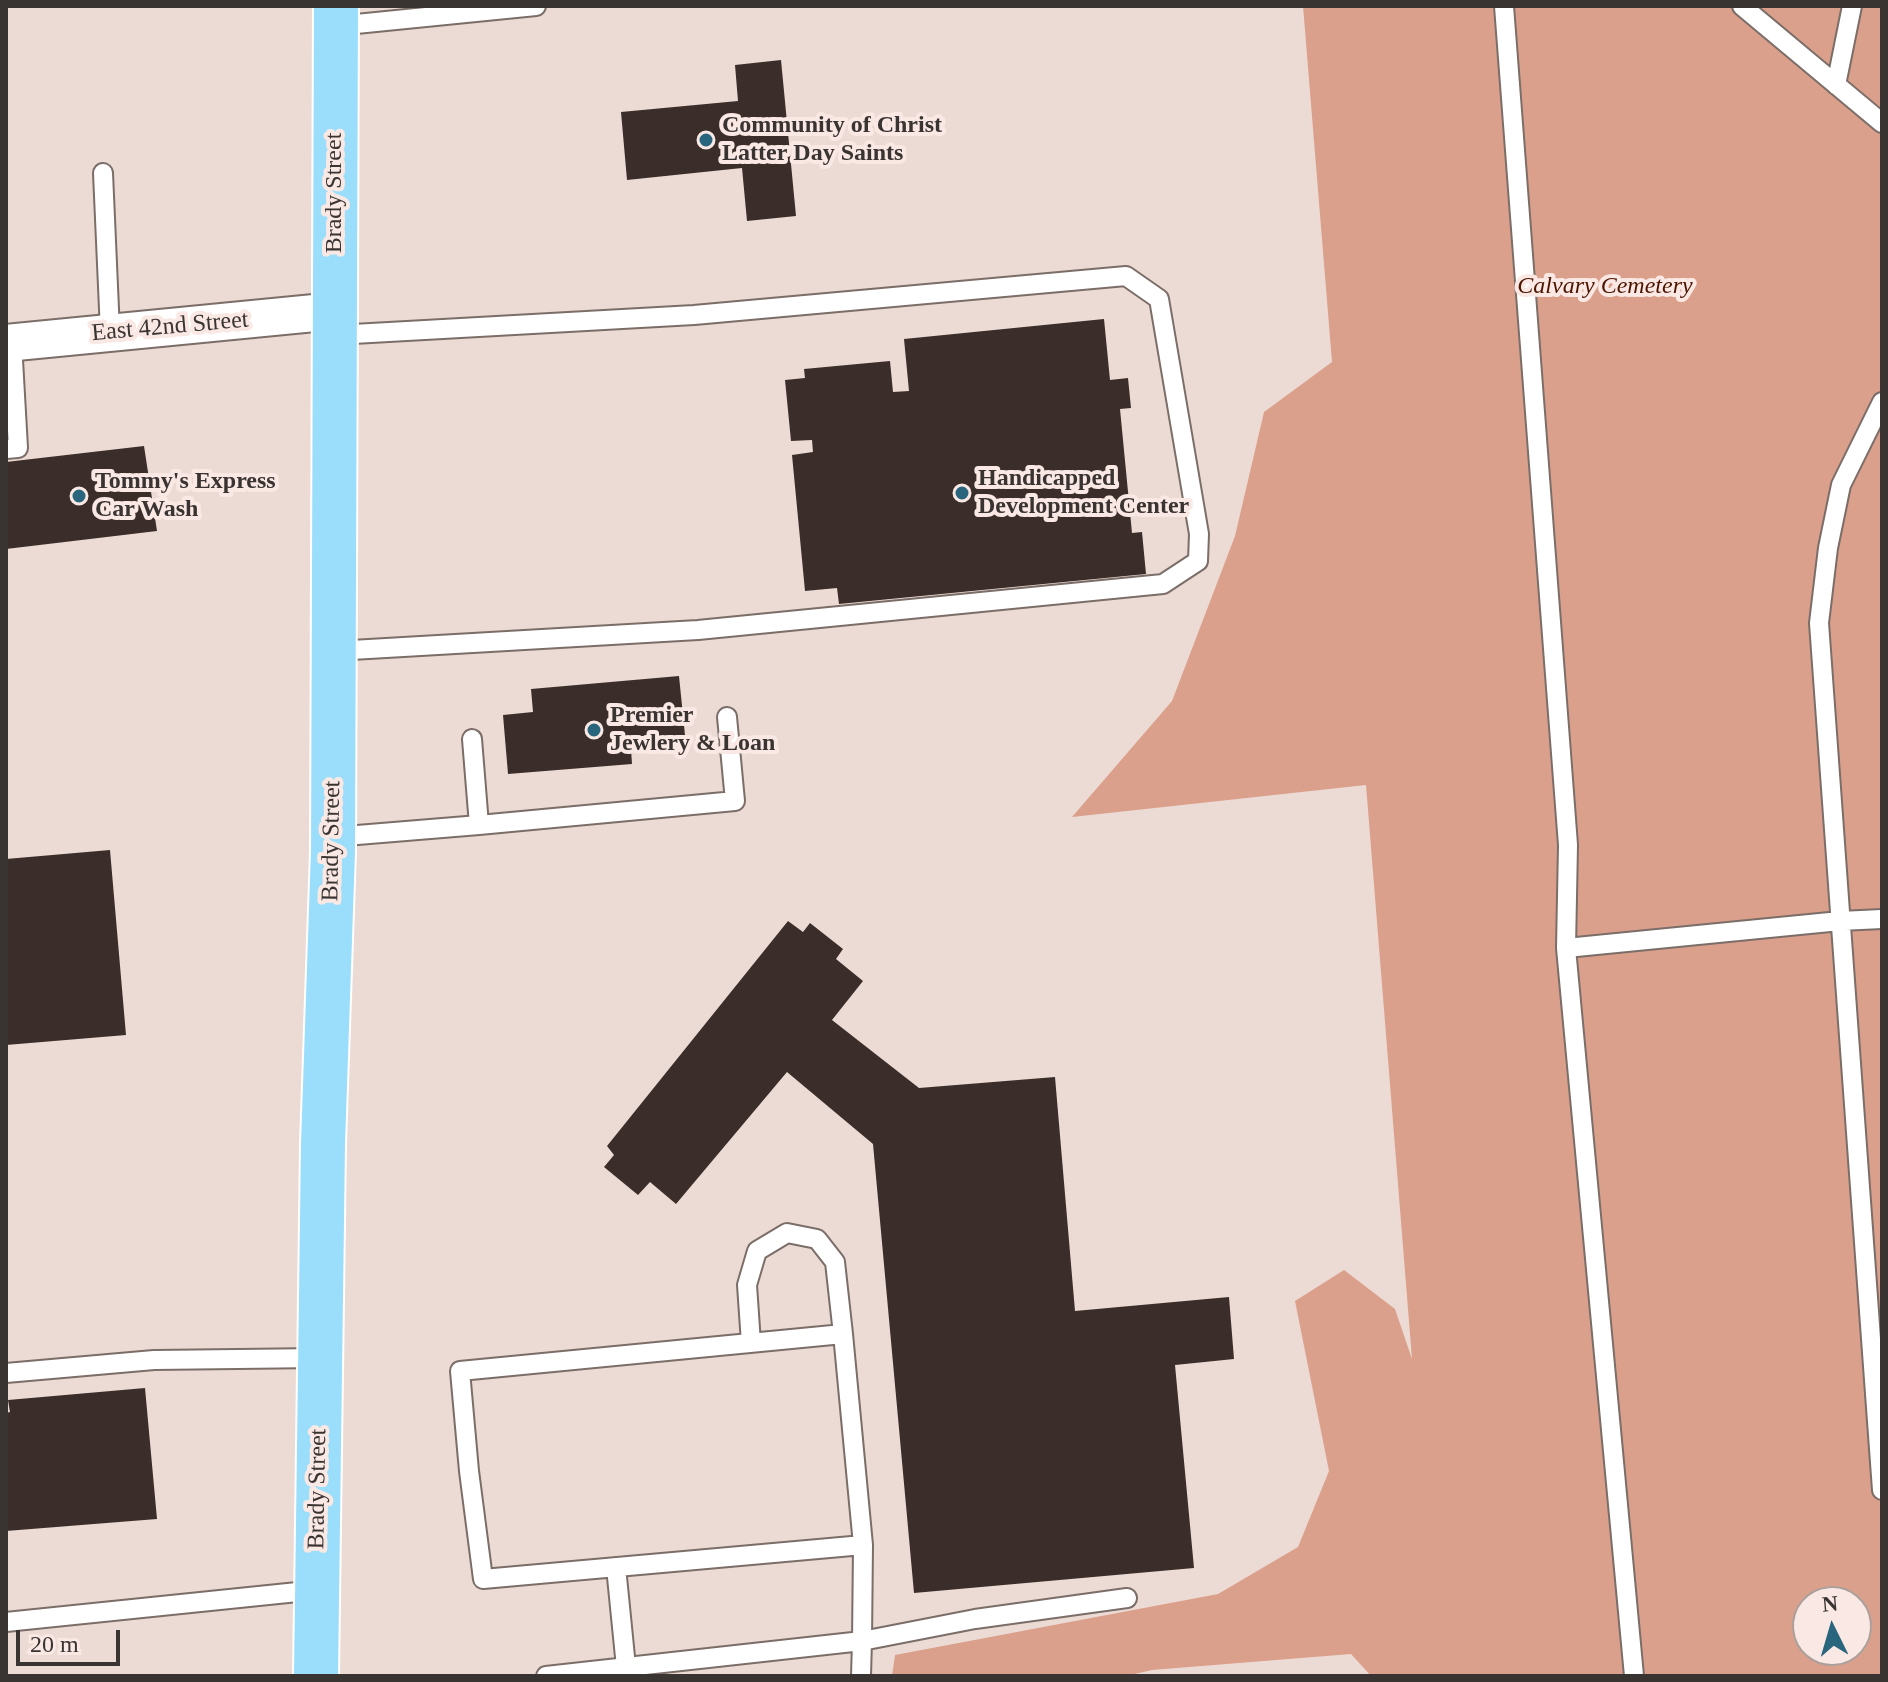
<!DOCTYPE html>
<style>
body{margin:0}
#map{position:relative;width:1888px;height:1682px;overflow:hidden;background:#ecdbd5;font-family:"Times New Roman",serif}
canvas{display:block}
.frame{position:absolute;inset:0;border:8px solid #393331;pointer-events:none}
.north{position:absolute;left:1792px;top:1586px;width:80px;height:80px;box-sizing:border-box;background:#f9e8e3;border:2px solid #aca09c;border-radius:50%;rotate:355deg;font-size:22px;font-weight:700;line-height:32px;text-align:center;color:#393331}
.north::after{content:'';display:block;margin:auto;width:28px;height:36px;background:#29657d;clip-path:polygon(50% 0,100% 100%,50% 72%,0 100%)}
.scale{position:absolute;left:16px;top:1630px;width:104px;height:36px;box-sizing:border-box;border:4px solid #393331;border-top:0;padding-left:10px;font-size:24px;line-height:28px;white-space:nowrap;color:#393331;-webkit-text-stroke:6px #f9e8e3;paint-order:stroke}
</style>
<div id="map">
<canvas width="1888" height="1682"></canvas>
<div class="frame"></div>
<div class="north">N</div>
<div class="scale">20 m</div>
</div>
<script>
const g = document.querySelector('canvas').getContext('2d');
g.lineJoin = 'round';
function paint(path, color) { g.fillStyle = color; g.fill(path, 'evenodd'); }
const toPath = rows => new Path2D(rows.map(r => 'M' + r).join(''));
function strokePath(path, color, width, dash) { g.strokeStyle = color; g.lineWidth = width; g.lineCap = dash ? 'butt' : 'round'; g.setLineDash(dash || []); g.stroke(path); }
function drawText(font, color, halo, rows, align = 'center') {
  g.font = font + ' "Times New Roman",serif'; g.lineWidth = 8; g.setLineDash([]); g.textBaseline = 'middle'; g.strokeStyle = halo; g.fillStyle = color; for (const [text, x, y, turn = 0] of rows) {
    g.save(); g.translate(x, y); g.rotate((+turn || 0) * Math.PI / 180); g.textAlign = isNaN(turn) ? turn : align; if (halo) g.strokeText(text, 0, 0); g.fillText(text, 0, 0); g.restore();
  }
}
paint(toPath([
 [1303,6,1882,6,1882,1676,1371,1676,1351,1654,1152,1670,1126,1676,892,1676,895,1655,1218,1594,1298,1547,1329,1471,1295,1301,1344,1270,1395,1309,1412,1359,1366,785,1072,817,1172,701,1235,536,1264,412,1332,362],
 [1808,1602,1856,1602,1856,1650,1808,1650]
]), '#dba08c');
paint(toPath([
 [781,60,796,216,747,221,742,168,627,180,621,112,738,101,735,65],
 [1104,319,1110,380,1128,378,1131,408,1120,409,1132,533,1142,532,1146,574,839,604,837,588,805,591,792,455,813,452,812,440,791,441,785,380,805,378,804,369,890,361,893,392,909,391,904,339],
 [144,446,157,531,6,549,6,462],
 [679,676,686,745,631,749,632,764,508,774,503,715,533,712,531,689],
 [110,850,126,1035,6,1045,6,859],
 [788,921,803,932,810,923,843,949,836,959,863,981,832,1020,919,1088,1055,1077,1075,1311,1229,1297,1234,1359,1175,1365,1194,1568,914,1593,873,1144,787,1072,676,1204,650,1182,638,1195,604,1167,614,1155,607,1146],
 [145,1388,157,1519,6,1531,6,1413,10,1412,8,1400]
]), '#3b2e2a');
const lane = toPath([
 [1504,6,1568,845,1566,948,1634,1676],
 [1742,6,1882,123],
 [336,26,536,6],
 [1836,85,1852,6],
 [103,173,110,332],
 [1882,402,1841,485,1828,548,1819,623,1882,1490],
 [6,449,18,448,12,342],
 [334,651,698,630,1163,584,1198,561,1199,534,1159,299,1126,276,694,315,335,335],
 [472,739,479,825],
 [333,837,479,825,735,801,727,717],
 [1566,948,1840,921,1882,919],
 [751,1343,747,1285,757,1251,787,1233,817,1239,835,1262,843,1334],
 [6,1373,154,1360,320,1358],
 [863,1545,483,1579,469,1471,460,1371,843,1334,863,1545,862,1641,975,1619,1127,1598],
 [616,1567,626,1667],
 [6,1622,317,1590],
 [546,1676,862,1641,861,1676]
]);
const street = toPath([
 [6,343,335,311]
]);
const highway = toPath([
 [316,1676,323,1144,333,851,336,6]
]);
strokePath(lane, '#7b6d68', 22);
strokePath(street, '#7b6d68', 40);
strokePath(highway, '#fff', 48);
strokePath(lane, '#fff', 18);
strokePath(street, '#fff', 36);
strokePath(highway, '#9bdefb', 44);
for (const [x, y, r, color] of [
 [706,140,8,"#29657d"],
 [962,493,8,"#29657d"],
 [79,496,8,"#29657d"],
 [594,730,8,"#29657d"]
]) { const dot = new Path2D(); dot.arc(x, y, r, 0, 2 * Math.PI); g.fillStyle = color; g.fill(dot); strokePath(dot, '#f9e8e3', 3); }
drawText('bold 24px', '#393331', '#f9e8e3', [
 ["Community of Christ",722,126],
 ["Latter Day Saints",722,154],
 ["Handicapped",978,479],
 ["Development Center",978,507],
 ["Tommy's Express",95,482],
 ["Car Wash",95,510],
 ["Premier",610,716],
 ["Jewlery & Loan",610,744]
], 'left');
drawText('24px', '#393331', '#f9e8e3', [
 ["Brady Street",335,193,-90],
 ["East 42nd Street",170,327,-5],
 ["Brady Street",332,841,-89],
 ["Brady Street",318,1489,-89]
]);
drawText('italic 24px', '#4d1400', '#f9e8e3', [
 ["Calvary Cemetery",1605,287]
]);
</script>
